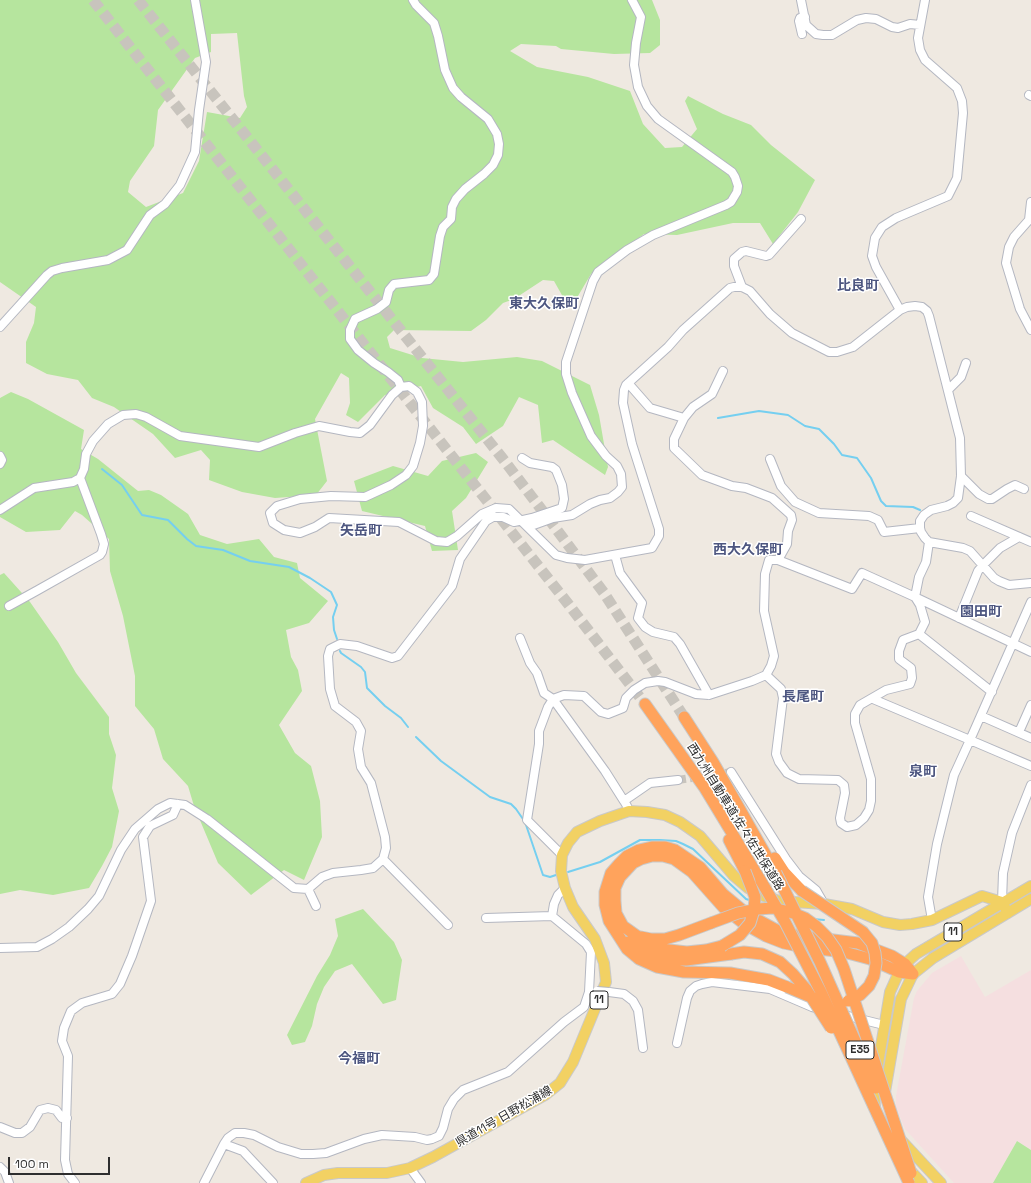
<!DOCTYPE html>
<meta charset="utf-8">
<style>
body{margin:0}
#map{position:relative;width:1031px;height:1183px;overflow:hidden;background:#efe9e1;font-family:"Space Grotesk",sans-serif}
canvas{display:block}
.scale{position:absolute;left:8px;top:1157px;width:102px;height:18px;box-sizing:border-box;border:2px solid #2e2e2e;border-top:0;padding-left:5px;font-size:12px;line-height:14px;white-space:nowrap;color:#2e2e2e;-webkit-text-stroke:3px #fff;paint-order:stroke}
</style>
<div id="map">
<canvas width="1031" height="1183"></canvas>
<div class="scale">100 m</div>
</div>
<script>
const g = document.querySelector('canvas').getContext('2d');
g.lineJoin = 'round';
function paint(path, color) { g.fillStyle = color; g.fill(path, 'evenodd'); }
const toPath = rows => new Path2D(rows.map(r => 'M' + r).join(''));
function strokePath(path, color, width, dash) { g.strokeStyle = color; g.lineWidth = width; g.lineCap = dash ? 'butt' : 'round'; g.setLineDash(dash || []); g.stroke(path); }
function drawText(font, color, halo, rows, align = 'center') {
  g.font = font + ' "Space Grotesk","Noto Sans JP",sans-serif'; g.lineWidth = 3; g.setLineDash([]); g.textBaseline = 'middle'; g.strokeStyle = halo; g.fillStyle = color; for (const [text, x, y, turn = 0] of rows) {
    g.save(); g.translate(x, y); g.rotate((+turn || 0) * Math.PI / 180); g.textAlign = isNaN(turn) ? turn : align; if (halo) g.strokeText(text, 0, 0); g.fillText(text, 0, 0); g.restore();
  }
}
paint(toPath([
 [961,956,985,997,1031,970,1031,1150,1017,1141,993,1183,954,1183,905,1129,896,1107,896,1096,914,998,917,991,932,973]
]), '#f5dfe0');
paint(toPath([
 [0,0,652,0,660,20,660,45,650,53,614,54,561,49,556,46,521,44,510,51,537,67,588,77,630,91,643,124,665,148,682,147,697,129,685,101,688,96,723,114,751,125,771,145,815,180,798,212,773,244,760,223,733,223,677,235,644,234,591,274,575,301,563,297,554,281,543,280,514,299,503,303,486,320,471,331,394,330,387,337,390,348,422,358,463,362,517,357,542,361,590,385,599,415,608,467,605,475,553,440,542,443,538,405,519,397,503,426,476,444,463,427,433,408,421,386,385,395,358,422,346,415,350,403,349,378,341,373,315,419,327,481,316,495,275,498,242,492,209,480,210,460,201,450,175,458,153,434,114,407,92,398,78,380,47,374,26,363,26,342,34,323,36,307,0,282],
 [237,33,244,96,247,107,240,118,207,112,199,161,183,193,146,207,128,192,130,181,154,146,158,110,195,58,211,52,211,34],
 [11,392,28,399,84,430,81,449,98,459,138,491,149,490,161,495,188,514,200,535,227,544,259,539,274,557,297,563,300,578,328,601,309,623,286,630,291,657,298,670,302,691,279,725,295,753,311,766,320,801,322,837,304,880,284,870,251,895,218,863,194,806,188,786,163,759,154,729,135,706,135,676,123,616,110,571,109,539,82,515,75,511,60,530,26,532,0,517,0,398],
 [476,453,488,462,466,498,452,511,458,550,432,551,425,526,362,511,354,481,393,466,428,476,442,461],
 [4,573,30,602,58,642,76,673,109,717,109,734,116,755,112,788,119,811,112,847,102,866,89,888,53,895,20,890,0,894,0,575],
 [363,909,394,942,402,960,396,1000,383,1004,352,964,335,971,324,987,317,1004,312,1026,305,1042,292,1045,287,1035,317,976,330,955,338,936,335,919],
 [1017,1141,1031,1150,1031,1183,993,1183]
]), '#b6e59e');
strokePath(toPath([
 [718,418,759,411,788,415,805,426,819,429,834,444,842,455,857,458,871,478,881,501,886,506,913,507,920,510],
 [102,469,122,485,142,515,168,520,187,539,196,546,223,550,250,561,289,567,310,578,331,592,337,605,333,617,334,630,337,639],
 [340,651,341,653,361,667,365,672,367,688,385,706,401,718,408,727],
 [416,737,441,761,490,797,511,804,516,809,525,822,543,875,550,877,556,875],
 [568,872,600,862,640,840,660,840,676,841,683,844,693,849,746,899,752,901],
 [813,919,824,920]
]), '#75cff0', 2);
strokePath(toPath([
 [678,780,731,772]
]), '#c8c4bd', 8, [8, 4]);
strokePath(toPath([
 [93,0,569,605,645,704],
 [138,0,503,459,554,526,604,593,684,717]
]), '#c8c4bd', 11, [11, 5.5]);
const minor = toPath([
 [801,0,806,25,816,34,823,35,832,35,857,20,866,18,876,19,892,27,898,28,910,24,920,25],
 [802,34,799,21,800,18,805,17],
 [1029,95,1031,96],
 [1031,202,1029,220,1014,237,1009,247,1006,263,1020,309,1031,330],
 [742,287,734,266,734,259,742,252,746,251,766,256,769,255,801,219],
 [900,310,876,267,872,256,875,238,882,227,896,218,948,196,957,178,963,113,962,101,957,88,925,60,920,50,918,38,925,0],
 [0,327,47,275,52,271,62,268,108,260,127,250,150,215,165,204,180,185,195,152,199,110,206,62,195,0],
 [723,371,712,394,693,407,684,418,674,439,674,448,702,475,732,486,746,488,772,498,791,515,792,520,788,531,787,544,778,560],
 [628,383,650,408,684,418],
 [401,387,398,380,388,372,374,363,358,350,350,339,350,330,355,319,377,309,386,302,389,290,394,284,429,280,434,274,440,236,443,227,451,219,452,207,456,199,465,189,484,174,493,165,498,155,499,144,497,134,488,119,461,97,453,88,445,70,438,36,434,23,416,5,413,0],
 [948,390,961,377,966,363],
 [0,456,2,460,0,464],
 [770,459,781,486,795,502,819,513,869,516,878,520,884,532,920,528],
 [961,476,979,494,988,499,992,499,1007,489,1015,485,1024,489],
 [0,510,34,488,73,482,80,478,84,469,86,454,93,441,108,424,123,415,136,414,146,417,180,436,259,447,295,433,319,426,350,432,360,433,370,425,392,395,401,387,409,386,417,392,422,402,423,426,420,443,413,466,406,475,391,485,365,497,331,496,300,499,277,506,270,513,273,523,284,530,300,533,315,527,329,518,399,522,436,541,447,542,457,536,482,514,496,508,509,509,556,555,567,558,585,560,652,548,659,536,659,529,632,444,623,403,624,390,626,385,668,347,683,330,730,288,734,287,742,287,750,291,770,314,792,333,829,352,837,352,853,347,900,310,907,307,915,306,922,307,927,311,929,316,960,438,961,476,958,498,953,503,947,506,931,510,924,515,920,521,920,528,921,532,925,538,929,542,963,548,970,551,994,578,999,581,1009,585,1031,583],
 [971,516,1031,542],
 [528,527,553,518,572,515,590,504,600,500,610,498,618,492,622,487,621,474,617,466,606,456,591,436,572,393,566,374,566,362,593,281,598,272,627,250,653,235,726,205,731,202,737,192,738,186,735,177,732,172,658,119,647,106,638,87,634,65,636,43,641,17,632,0],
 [929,542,926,562,919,577,915,597,1031,652],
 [615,555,620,573,642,603,638,618,645,627,653,632,674,637,680,644,709,695],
 [9,606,38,590,100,555,102,552,104,544,101,534,80,478],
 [959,618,978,571,983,565,1000,548,1019,537],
 [919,634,992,692],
 [520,638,530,663,537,673,544,693,553,699,605,771,624,801],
 [873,699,970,740,1031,602],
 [981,716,1031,738],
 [1019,732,1031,705],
 [731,772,786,859,799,876,816,890,824,904],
 [627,806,624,801,650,783,678,780],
 [562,855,527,820,539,744,539,731,548,707,553,699,564,695,584,696,601,712,608,714,623,708,626,698,634,690,645,683,658,681,665,682,696,694,709,695,752,681,766,675,771,666,774,656,764,611,765,574,769,560,778,560,852,589,862,573,915,597,920,605,925,622,919,634,903,640,899,651,899,659,911,668,912,678,910,684,886,690,860,705,855,714,855,723,871,779,871,801,869,810,864,818,856,825,847,827,841,823,840,818,845,793,844,785,838,780,799,779,787,773,779,762,776,754,783,698,781,689,766,675],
 [383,859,448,925],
 [308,889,316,906],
 [1002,902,1003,873,1012,833,1031,785],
 [552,916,554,904,558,895,565,888],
 [932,920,928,897,937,844,954,775,970,740,1031,766],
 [0,948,37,947,52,939,69,927,88,909,99,896,121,850,135,829,158,809,170,803,185,805,207,819,294,888,308,889,322,877,333,873,361,870,373,868,383,859,386,848,385,837,371,783,361,767,358,749,361,731,356,722,335,706,330,689,328,656,330,649,340,644,357,646,392,658,398,656,452,586,460,559,486,521,493,517,503,517,514,522,532,518,562,508,564,499,562,485,556,470,552,467,530,463,522,458],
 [609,992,624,994,633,1001,638,1010,643,1048],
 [840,1014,884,1025],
 [677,1043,687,998,690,991,696,986,702,984,712,982,770,989,812,1007,821,1009],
 [0,1127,15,1133,22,1133,30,1127,40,1110,48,1108,56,1110,62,1118,67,1118],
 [224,1144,243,1151,273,1183],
 [0,1167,5,1172,9,1183],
 [410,1168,421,1183],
 [75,1183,68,1174,65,1160,68,1056,62,1041,64,1028,71,1011,82,1003,112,994,120,984,132,956,151,901,143,837,150,826,173,815,178,804],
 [204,1183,224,1144,228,1138,235,1133,244,1133,254,1135,278,1147,301,1154,313,1154,326,1153,364,1139,382,1135,415,1137,427,1140,432,1139,439,1136,443,1128,448,1109,454,1099,463,1090,508,1072,564,1022,584,1007,589,992,591,952,586,944,552,916,486,918]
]);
const major = toPath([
 [885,1092,901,999,913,974,933,958,1031,899],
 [875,1107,874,1088,890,992,899,972,905,964,916,954,1031,886],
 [901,1140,941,1183],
 [907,1167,922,1183],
 [306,1183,324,1175,338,1173,387,1173,410,1168,433,1157,545,1095,560,1083,573,1062,606,982,604,963,595,939,573,907,565,888,561,871,562,855,568,843,577,832,600,821,629,811,647,812,665,815,680,822,700,836,734,876,748,888,761,895,779,901,824,904,852,909,883,922,900,925,912,924,932,920,982,896,1002,902,1008,913]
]);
const highway = toPath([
 [645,704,704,787,761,881],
 [684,717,713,762,776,873],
 [729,840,745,871],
 [775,858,784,872,802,891],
 [641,937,651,939,665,939,679,935,711,923],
 [628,942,644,952,659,958,675,960,686,960,731,954],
 [722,946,706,950,687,952,669,950,651,946,623,926,616,913,615,901,615,888,620,877,633,863,641,859,652,856,663,856,674,859,692,872,724,908,743,923,766,936,784,943,803,947,844,952,870,959,899,972,913,974],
 [787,987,769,980,730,973,684,972,657,967,639,959,627,949,609,921,605,905,605,892,611,873,618,865,627,856,639,850,652,847,665,847,675,850,700,867,723,894,747,914,784,934,858,943,892,956,905,964,913,974]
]);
strokePath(minor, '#b4b7c1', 10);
strokePath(major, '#c9c9c9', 12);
strokePath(highway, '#c9c9c9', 13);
strokePath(minor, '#fff', 8);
strokePath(major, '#f2d163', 10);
strokePath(highway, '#ffa35c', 11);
const minorBridge = toPath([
 [597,991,609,992]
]);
const highwayBridge = toPath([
 [776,873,820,962,876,1088],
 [761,881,785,922,821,992,909,1183],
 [802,891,863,932,872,943,875,953,876,963,874,976,869,986,860,995,848,1001],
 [711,923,738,913,758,909,773,908,793,913,805,918,816,926,827,937,836,950,844,969,911,1173],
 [722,946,740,935,750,923,754,910,755,897,745,871],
 [731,954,744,952,762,954,780,962,793,974,806,989,831,1028],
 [787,987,813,998]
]);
strokePath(minorBridge, '#b4b7c1', 10, []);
strokePath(highwayBridge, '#c9c9c9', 13, []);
strokePath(minorBridge, '#fff', 8);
strokePath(highwayBridge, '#ffa35c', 11);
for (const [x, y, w] of [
 [953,932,18],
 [599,1000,18],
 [860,1050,28]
]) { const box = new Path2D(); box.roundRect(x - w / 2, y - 9, w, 18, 3); g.fillStyle = '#fff'; g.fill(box); strokePath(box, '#2e2e2e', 1); }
drawText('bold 11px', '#2e2e2e', null, [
 ["11",953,932],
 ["11",599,1000],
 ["E35",860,1050]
]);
drawText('12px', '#2e2e2e', '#fff', [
 ["西九州自動車道;佐々佐世保道路",735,817,58],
 ["県道11号 日野松浦線",504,1117,-30]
]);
drawText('bold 14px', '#4d5680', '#fff', [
 ["比良町",858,286],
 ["東大久保町",544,304],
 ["矢岳町",361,531],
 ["西大久保町",748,550],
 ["園田町",981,612],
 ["長尾町",803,697],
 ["泉町",923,772],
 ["今福町",359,1059]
]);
</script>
